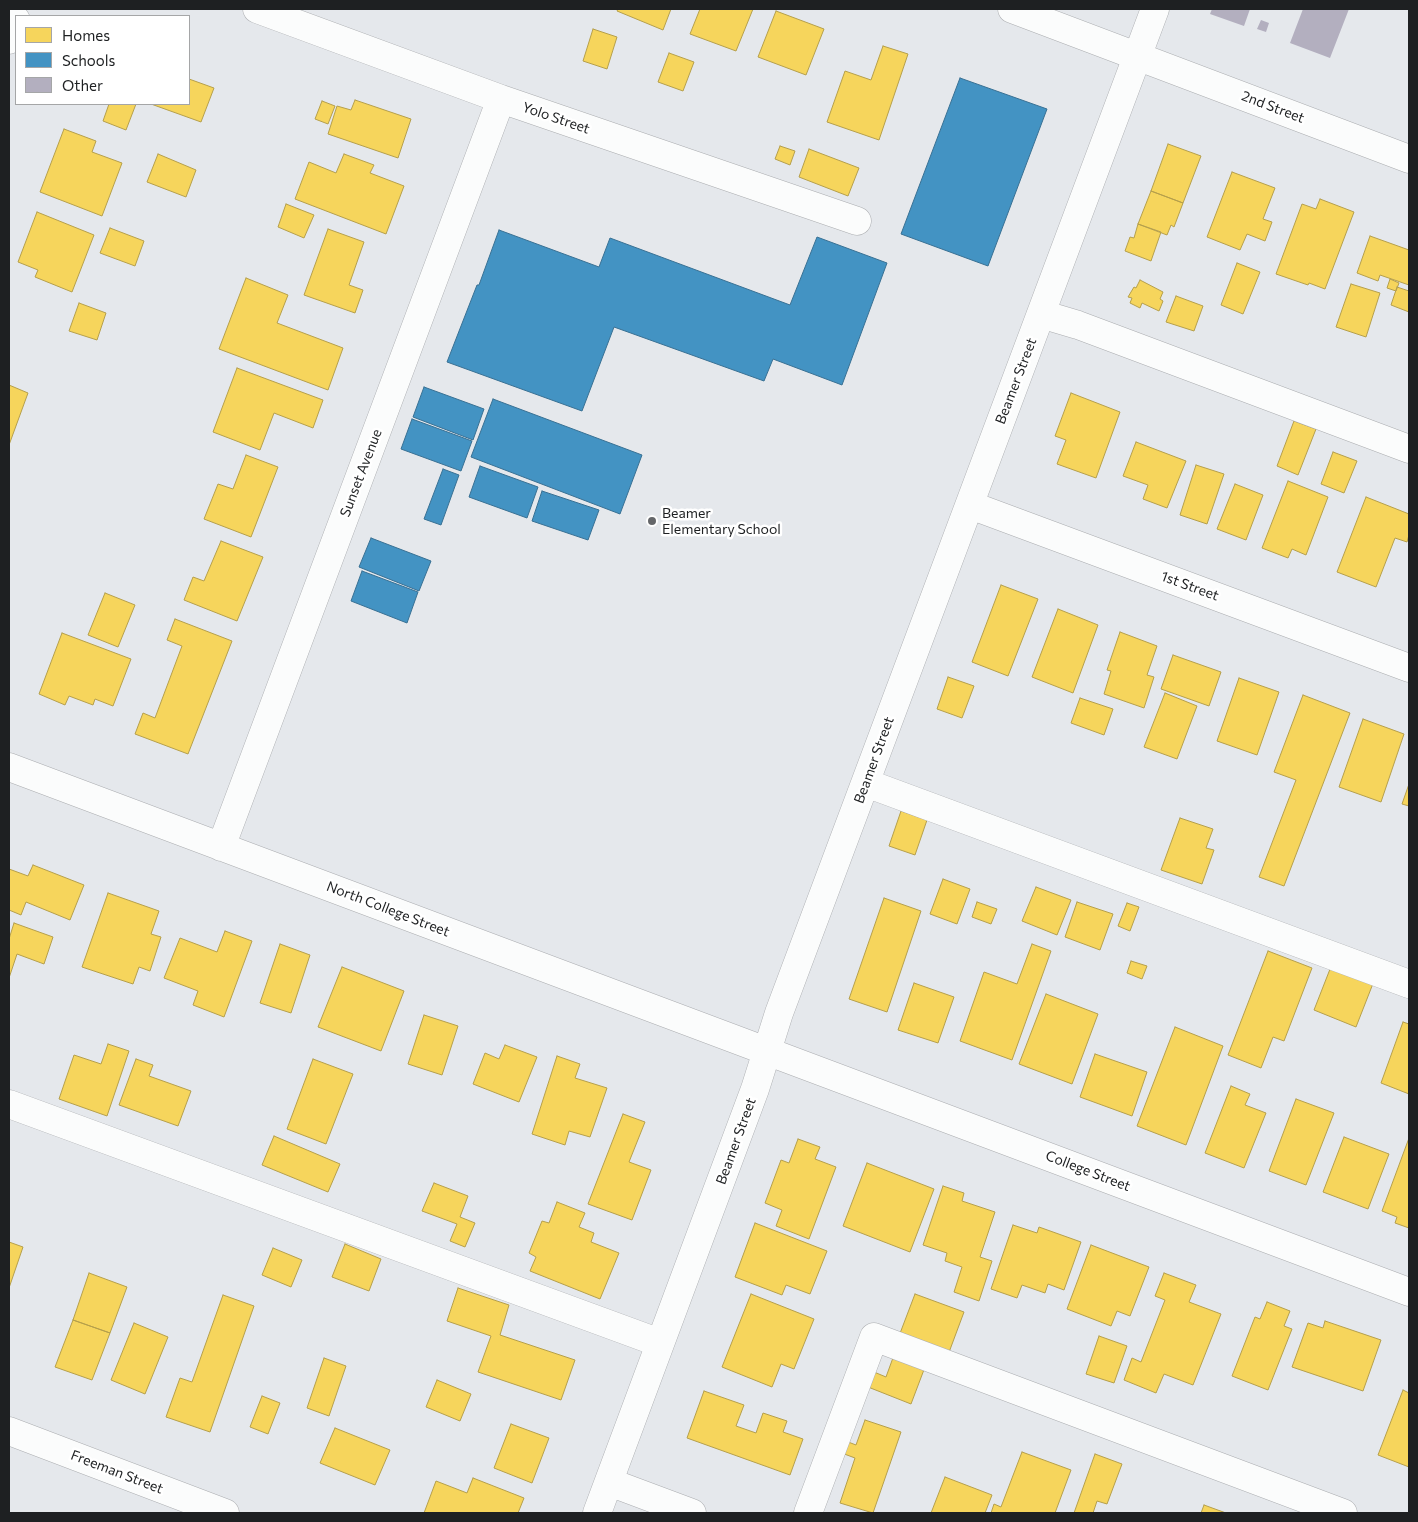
<!DOCTYPE html>
<style>
body{margin:0}
#map{position:relative;width:1418px;height:1522px;overflow:hidden;background:#e5e8ec;font-family:Commissioner,sans-serif}
canvas{display:block}
.frame{position:absolute;inset:0;border:10px solid #1e2022;pointer-events:none}
.legend{position:absolute;left:15px;top:15px;width:175px;height:90px;box-sizing:border-box;background:#fff;border:1px solid #a5a6a7;margin:0;padding:6px 9px;list-style:none;font-size:15px;color:#1e2022}
.legend li{display:flex;align-items:center;gap:10px;height:25px}
.legend b{width:25px;border:1px solid #a5a6a7}
</style>
<div id="map">
<canvas width="1418" height="1522"></canvas>
<div class="frame"></div>
<ul class="legend">
<li><b style="height:14px;background:#f6d55c"></b>Homes</li>
<li><b style="height:14px;background:#4393c3"></b>Schools</li>
<li><b style="height:14px;background:#b3afbf"></b>Other</li>
</ul>
</div>
<script>
const g = document.querySelector('canvas').getContext('2d');
g.lineJoin = 'round';
function paint(path, color) { g.fillStyle = color; g.fill(path, 'evenodd'); }
const toPath = rows => new Path2D(rows.map(r => 'M' + r).join(''));
function strokePath(path, color, width, dash) { g.strokeStyle = color; g.lineWidth = width; g.lineCap = dash ? 'butt' : 'round'; g.setLineDash(dash || []); g.stroke(path); }
function drawText(font, color, halo, rows, align = 'center') {
  g.font = font + ' Commissioner,sans-serif'; g.lineWidth = 5; g.setLineDash([]); g.textBaseline = 'middle'; g.strokeStyle = halo; g.fillStyle = color; for (const [text, x, y, turn = 0] of rows) {
    g.save(); g.translate(x, y); g.rotate((+turn || 0) * Math.PI / 180); g.textAlign = isNaN(turn) ? turn : align; if (halo) g.strokeText(text, 0, 0); g.fillText(text, 0, 0); g.restore();
  }
}
const homes = toPath([
 [618,9,671,9,663,30,617,11,618,9],
 [700,9,753,9,736,51,690,34,700,9],
 [776,11,824,29,806,75,758,57,776,11],
 [593,29,617,37,607,69,583,61,593,29],
 [883,46,908,54,879,140,827,122,845,71,871,80,883,46],
 [669,53,694,62,683,91,658,82,669,53],
 [189,79,214,88,201,122,151,104,189,104,189,79],
 [355,100,411,119,398,158,328,134,337,106,351,110,355,100],
 [322,101,335,106,328,124,315,119,322,101],
 [109,104,136,104,126,130,103,121,109,104],
 [64,129,96,141,92,152,122,163,102,216,40,192,64,129],
 [1168,144,1201,156,1183,203,1151,191,1168,144],
 [780,146,795,151,790,165,775,159,780,146],
 [809,149,859,168,848,196,799,177,809,149],
 [158,154,196,170,186,197,147,182,158,154],
 [344,154,374,165,370,173,404,186,386,234,295,199,309,162,336,173,344,154],
 [1232,172,1275,188,1263,219,1272,222,1265,241,1247,234,1240,250,1207,237,1232,172],
 [1151,191,1183,203,1174,227,1171,225,1167,235,1138,224,1151,191],
 [1320,199,1354,212,1325,289,1309,283,1308,285,1276,274,1302,204,1316,209,1320,199],
 [286,204,314,215,304,238,278,227,286,204],
 [37,212,94,235,72,292,35,277,38,270,18,262,37,212],
 [1138,224,1161,232,1151,261,1125,251,1130,237,1134,238,1138,224],
 [110,228,144,241,135,266,100,253,110,228],
 [328,229,364,242,349,285,363,290,355,313,304,295,328,229],
 [1370,236,1409,250,1409,285,1380,275,1378,281,1357,273,1370,236],
 [1237,263,1260,272,1243,314,1221,305,1237,263],
 [246,278,288,295,277,323,343,348,328,390,219,349,246,278],
 [1390,279,1399,283,1396,291,1387,288,1390,279],
 [1140,280,1163,292,1160,299,1163,301,1159,311,1142,303,1140,308,1130,303,1132,298,1128,297,1134,287,1136,288,1140,280],
 [1351,284,1380,293,1366,337,1336,327,1351,284],
 [1397,287,1409,291,1409,312,1391,305,1397,287],
 [1176,296,1203,306,1194,331,1166,322,1176,296],
 [79,303,106,313,97,340,69,331,79,303],
 [237,368,323,400,313,428,274,413,260,450,213,432,237,368],
 [9,385,28,393,9,445,9,385],
 [1071,393,1120,412,1096,478,1057,464,1066,440,1055,436,1071,393],
 [1294,421,1316,429,1298,475,1277,466,1294,421],
 [1136,442,1186,461,1167,508,1143,499,1148,485,1123,476,1136,442],
 [1333,452,1357,461,1344,493,1321,484,1333,452],
 [246,455,278,467,251,537,204,519,218,484,233,489,246,455],
 [1196,465,1224,474,1207,524,1180,515,1196,465],
 [1288,481,1328,497,1306,555,1292,549,1288,558,1262,548,1288,481],
 [1235,484,1263,495,1246,540,1217,529,1235,484],
 [1366,497,1409,514,1409,535,1407,542,1395,538,1376,587,1337,572,1366,497],
 [221,541,263,557,237,621,184,600,193,577,204,581,221,541],
 [1001,585,1038,599,1008,676,972,662,1001,585],
 [105,593,135,605,118,647,88,635,105,593],
 [1058,609,1098,625,1073,693,1032,677,1058,609],
 [175,619,232,641,188,754,135,734,143,713,155,718,182,646,167,640,175,619],
 [1120,632,1157,646,1147,675,1154,677,1144,708,1104,694,1111,671,1107,670,1120,632],
 [62,633,131,659,113,706,95,699,93,705,69,696,65,705,39,694,62,633],
 [1173,655,1221,672,1209,706,1161,689,1173,655],
 [948,677,974,686,962,718,937,709,948,677],
 [1239,678,1279,692,1257,755,1217,741,1239,678],
 [1165,693,1197,706,1177,759,1144,747,1165,693],
 [1303,695,1350,713,1284,886,1259,877,1296,780,1274,772,1303,695],
 [1080,698,1113,709,1104,735,1071,723,1080,698],
 [1363,719,1404,734,1381,802,1339,787,1363,719],
 [1409,784,1409,806,1402,804,1409,784],
 [901,811,927,820,915,855,889,846,901,811],
 [1180,818,1213,829,1206,848,1214,850,1202,884,1161,870,1180,818],
 [33,865,84,885,70,920,26,902,21,915,9,910,9,869,28,876,33,865],
 [943,879,970,889,957,924,930,914,943,879],
 [1036,887,1071,900,1057,935,1022,921,1036,887],
 [108,893,159,911,151,934,161,937,150,971,139,967,133,984,82,967,108,893],
 [884,898,921,911,887,1012,849,999,884,898],
 [977,902,997,909,991,924,972,917,977,902],
 [1077,902,1113,914,1100,950,1065,937,1077,902],
 [1127,903,1139,907,1130,931,1118,926,1127,903],
 [14,923,53,937,44,964,17,954,9,978,9,939,14,923],
 [225,931,252,941,224,1017,193,1005,198,991,164,978,180,938,217,952,225,931],
 [280,944,310,955,291,1013,260,1003,280,944],
 [1032,944,1051,951,1012,1060,960,1041,984,972,1017,984,1032,944],
 [1268,951,1312,968,1284,1041,1273,1037,1261,1068,1228,1055,1268,951],
 [1131,961,1147,966,1142,979,1127,973,1131,961],
 [1332,964,1374,981,1356,1027,1314,1010,1332,964],
 [342,967,404,991,381,1051,318,1027,342,967],
 [914,983,954,997,938,1043,898,1030,914,983],
 [1046,994,1098,1014,1072,1084,1019,1064,1046,994],
 [424,1015,458,1026,442,1075,408,1064,424,1015],
 [1403,1022,1409,1024,1409,1094,1381,1083,1403,1022],
 [1175,1027,1223,1046,1186,1145,1137,1126,1175,1027],
 [108,1044,129,1051,107,1116,59,1099,74,1055,101,1064,108,1044],
 [505,1045,537,1057,519,1102,473,1084,485,1053,499,1059,505,1045],
 [1095,1054,1147,1072,1132,1116,1080,1097,1095,1054],
 [557,1056,580,1064,575,1078,607,1088,590,1137,569,1131,565,1145,532,1134,557,1056],
 [136,1059,153,1065,149,1076,191,1091,178,1126,119,1105,136,1059],
 [313,1059,353,1074,326,1144,287,1129,313,1059],
 [1231,1086,1250,1094,1245,1105,1266,1113,1244,1168,1205,1153,1231,1086],
 [1296,1099,1334,1113,1306,1185,1269,1171,1296,1099],
 [623,1114,645,1122,629,1162,651,1170,632,1220,588,1204,623,1114],
 [274,1136,340,1164,328,1192,262,1165,274,1136],
 [1344,1137,1389,1154,1368,1209,1323,1192,1344,1137],
 [1409,1138,1409,1228,1395,1223,1397,1217,1382,1211,1409,1138],
 [798,1139,820,1147,815,1159,836,1167,809,1239,776,1226,782,1210,765,1203,781,1160,789,1163,798,1139],
 [867,1163,934,1189,910,1252,843,1226,867,1163],
 [434,1183,468,1196,460,1217,475,1223,465,1247,450,1241,457,1224,422,1211,434,1183],
 [943,1186,964,1193,962,1201,995,1212,980,1257,992,1261,979,1301,954,1292,962,1267,945,1261,947,1253,923,1245,943,1186],
 [557,1202,585,1213,579,1227,594,1233,591,1242,619,1253,600,1299,530,1271,536,1257,529,1253,542,1221,549,1223,557,1202],
 [755,1223,827,1251,810,1294,786,1285,782,1295,735,1277,755,1223],
 [1013,1225,1037,1233,1039,1227,1081,1242,1064,1290,1048,1284,1045,1293,1022,1285,1017,1298,991,1289,1013,1225],
 [9,1242,23,1247,9,1288,9,1242],
 [345,1244,381,1259,369,1291,332,1277,345,1244],
 [1091,1245,1149,1267,1130,1316,1117,1311,1111,1326,1067,1309,1091,1245],
 [273,1248,302,1260,291,1287,262,1275,273,1248],
 [89,1273,127,1287,110,1333,73,1320,89,1273],
 [1164,1273,1196,1285,1189,1302,1221,1314,1193,1385,1164,1374,1156,1393,1124,1380,1132,1358,1141,1362,1165,1300,1155,1296,1164,1273],
 [458,1288,509,1305,500,1335,575,1360,561,1400,478,1372,491,1336,447,1321,458,1288],
 [751,1294,814,1319,794,1369,781,1364,772,1387,722,1367,751,1294],
 [915,1294,964,1312,948,1355,899,1336,915,1294],
 [223,1295,254,1306,210,1432,166,1417,180,1378,192,1382,223,1295],
 [1267,1302,1290,1311,1284,1326,1292,1329,1268,1390,1232,1376,1255,1317,1260,1319,1267,1302],
 [73,1320,110,1333,92,1380,55,1367,73,1320],
 [1325,1321,1381,1340,1363,1391,1292,1367,1308,1323,1323,1328,1325,1321],
 [134,1323,168,1337,145,1394,111,1380,134,1323],
 [1099,1336,1127,1346,1114,1383,1086,1374,1099,1336],
 [894,1355,925,1367,911,1404,868,1387,874,1372,886,1377,894,1355],
 [324,1358,346,1366,329,1416,307,1408,324,1358],
 [437,1380,471,1394,460,1421,426,1407,437,1380],
 [1403,1390,1409,1393,1409,1467,1378,1455,1403,1390],
 [704,1391,744,1405,736,1426,756,1433,763,1413,787,1421,783,1432,803,1439,790,1475,687,1438,704,1391],
 [262,1396,280,1403,268,1434,250,1427,262,1396],
 [865,1420,901,1432,873,1513,840,1503,855,1458,839,1452,843,1440,856,1445,865,1420],
 [511,1424,549,1438,532,1483,494,1468,511,1424],
 [335,1428,390,1450,375,1485,320,1463,335,1428],
 [1022,1452,1071,1470,1055,1513,991,1513,994,1504,1001,1507,1022,1452],
 [1095,1454,1122,1464,1107,1504,1097,1501,1093,1513,1074,1513,1095,1454],
 [945,1477,992,1495,985,1513,931,1513,945,1477],
 [473,1478,524,1498,518,1513,424,1513,436,1481,467,1493,473,1478],
 [1204,1505,1226,1513,1201,1513,1204,1505]
]);
paint(homes, '#f6d55c');
strokePath(homes, '#b59f4b', 1);
const schools = toPath([
 [960,78,1047,109,988,266,901,234,960,78],
 [499,230,599,267,610,238,790,305,817,237,887,263,842,385,773,359,764,381,614,327,582,411,447,362,477,285,479,285,499,230],
 [424,387,484,409,473,440,413,417,424,387],
 [493,399,642,455,620,514,471,457,493,399],
 [412,419,472,441,461,471,401,449,412,419],
 [480,466,538,487,527,518,469,497,480,466],
 [443,469,459,475,441,525,424,519,443,469],
 [542,491,599,510,588,540,532,521,542,491],
 [371,538,431,561,419,591,359,567,371,538],
 [362,571,418,592,407,623,351,601,362,571]
]);
paint(schools, '#4393c3');
strokePath(schools, '#387093', 1);
paint(toPath([
 [1212,9,1250,9,1244,26,1210,14],
 [1303,9,1349,9,1330,58,1290,43],
 [1261,20,1269,23,1266,32,1257,29]
]), '#b3afbf');
const minor = toPath([
 [257,9,501,99,857,221],
 [1012,9,1409,159],
 [9,40,16,20],
 [1041,314,1078,325,1409,449],
 [970,505,1409,668],
 [9,767,1409,1292],
 [866,783,1409,984],
 [221,847,501,99],
 [9,1104,660,1343],
 [9,1431,225,1513],
 [609,1482,692,1513],
 [597,1513,755,1089,779,1013,1155,9],
 [808,1513,874,1337,1343,1513]
]);
strokePath(minor, '#abadb0', 29);
strokePath(minor, '#fbfcfc', 28);
for (const [x, y, r, color] of [
 [652,521,5,"#646669"]
]) { const dot = new Path2D(); dot.arc(x, y, r, 0, 2 * Math.PI); g.fillStyle = color; g.fill(dot); strokePath(dot, '#fff', 2); }
drawText('14px', '#1e2022', '#fff', [
 ["2nd Street",1273,107,21],
 ["Yolo Street",556,118,19],
 ["Beamer Street",1016,381,-69],
 ["Sunset Avenue",361,473,-69],
 ["1st Street",1190,586,20],
 ["Beamer Street",874,760,-70],
 ["North College Street",388,909,21],
 ["Beamer Street",736,1141,-70],
 ["College Street",1088,1171,21],
 ["Freeman Street",117,1472,21]
]);
drawText('14px', '#1e2022', '#fff', [
 ["Beamer",662,513],
 ["Elementary School",662,529]
], 'left');
</script>
